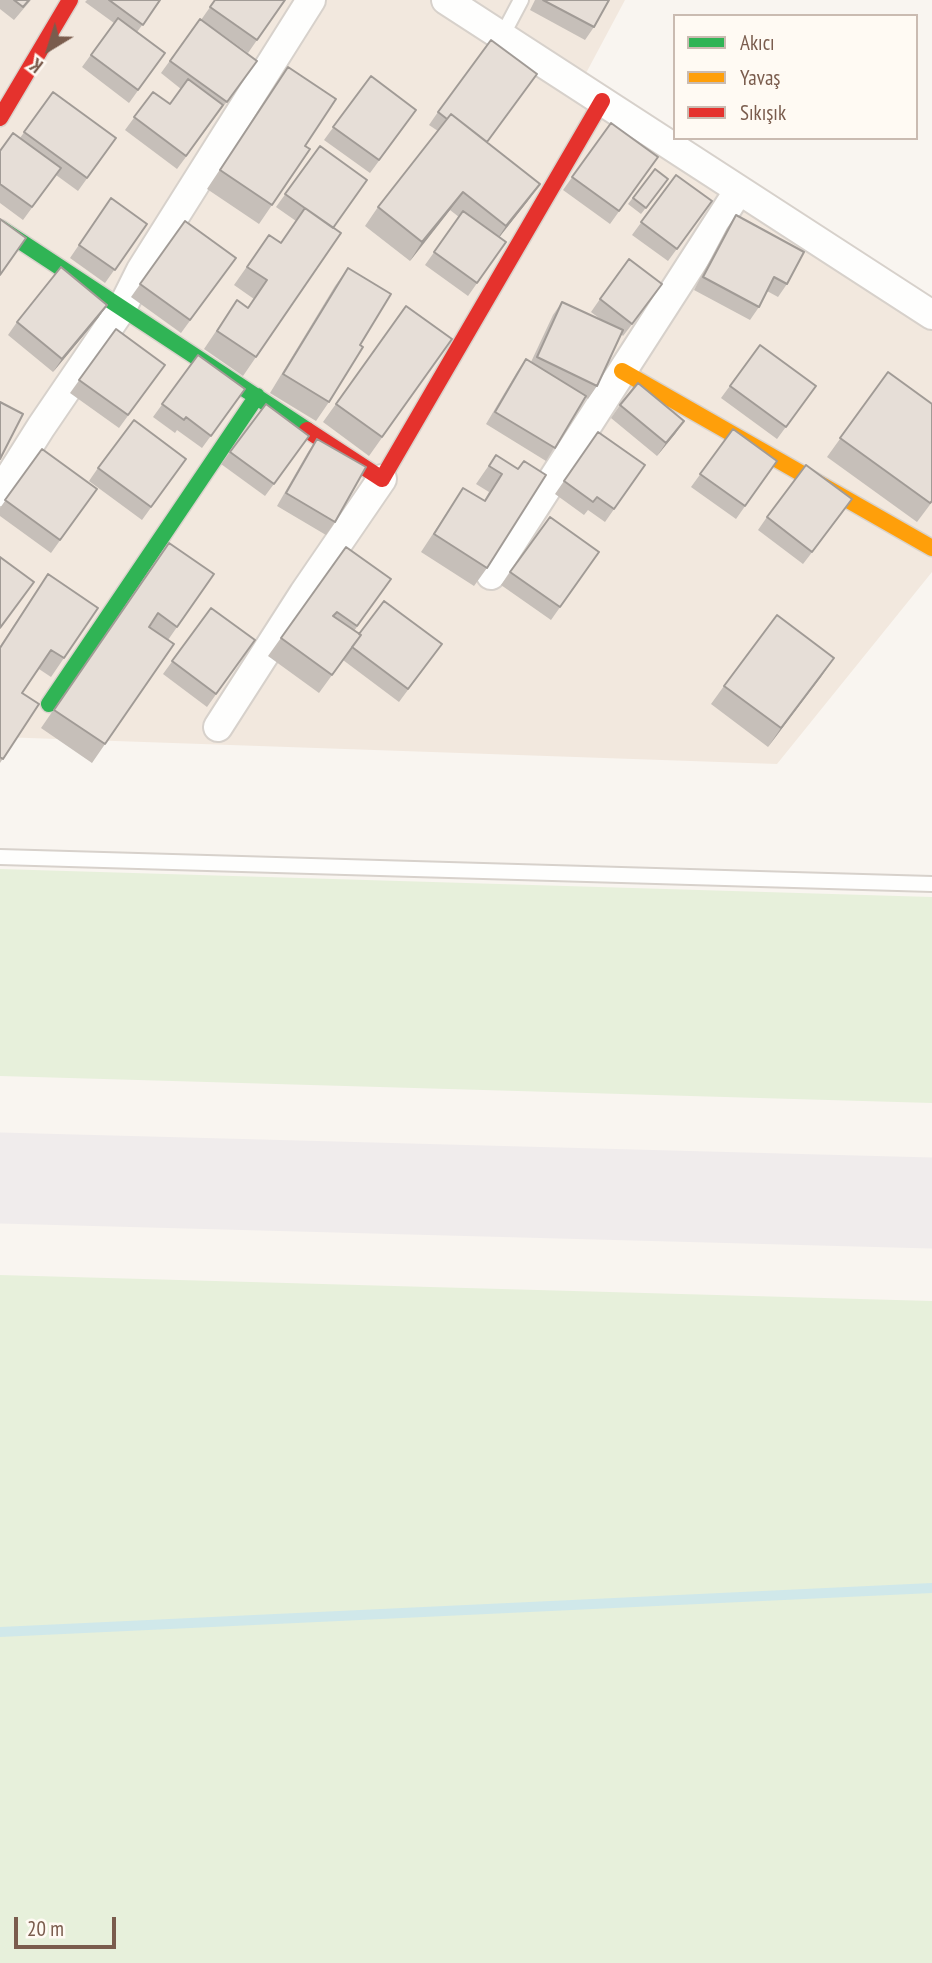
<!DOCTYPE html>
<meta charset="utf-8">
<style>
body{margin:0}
#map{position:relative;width:932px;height:1963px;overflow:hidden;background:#f9f5f0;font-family:"PT Sans Narrow",sans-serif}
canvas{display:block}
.legend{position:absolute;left:673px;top:14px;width:245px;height:126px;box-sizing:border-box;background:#fffaf3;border:2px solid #cabbb1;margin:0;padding:9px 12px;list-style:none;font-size:21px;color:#7a5c4d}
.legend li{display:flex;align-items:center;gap:14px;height:35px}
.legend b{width:35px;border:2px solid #cabbb1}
.north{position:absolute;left:14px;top:14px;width:70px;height:70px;-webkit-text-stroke:5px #fffaf3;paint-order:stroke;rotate:218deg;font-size:19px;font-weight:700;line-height:28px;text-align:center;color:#7a5c4d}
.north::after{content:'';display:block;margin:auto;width:24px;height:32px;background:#7a5c4d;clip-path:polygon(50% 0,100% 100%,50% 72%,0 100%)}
.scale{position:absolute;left:14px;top:1917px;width:102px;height:32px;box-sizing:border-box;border:4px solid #7a5c4d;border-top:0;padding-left:9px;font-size:21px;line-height:24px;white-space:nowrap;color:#7a5c4d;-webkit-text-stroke:5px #fffaf3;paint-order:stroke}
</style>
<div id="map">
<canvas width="932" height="1963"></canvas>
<ul class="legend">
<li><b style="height:9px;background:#30b455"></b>Akıcı</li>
<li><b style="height:9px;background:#ff9f0a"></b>Yavaş</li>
<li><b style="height:9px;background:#e5322d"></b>Sıkışık</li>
</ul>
<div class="north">K</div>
<div class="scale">20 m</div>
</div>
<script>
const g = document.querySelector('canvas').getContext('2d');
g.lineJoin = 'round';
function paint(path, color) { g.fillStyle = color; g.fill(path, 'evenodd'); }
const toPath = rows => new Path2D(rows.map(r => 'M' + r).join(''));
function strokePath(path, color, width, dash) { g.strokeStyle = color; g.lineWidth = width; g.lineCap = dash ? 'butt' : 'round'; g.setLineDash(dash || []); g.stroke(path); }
paint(toPath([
 [0,0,625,0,585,75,932,309,932,572,777,764,0,737]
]), '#f2e8de');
paint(toPath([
 [0,869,932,897,932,1103,0,1076],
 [0,1275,932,1301,932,1963,0,1963]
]), '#e7f0db');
strokePath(toPath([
 [0,1632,932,1588]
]), '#d0e8ea', 10);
strokePath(toPath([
 [0,1178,932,1203]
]), '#f0ecec', 91);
const lane = toPath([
 [502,36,521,0],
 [0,857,932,884]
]);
const street = toPath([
 [446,0,932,315],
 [0,492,41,427,122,308,141,270,311,0],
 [491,575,739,190],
 [218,727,304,593,382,479]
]);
const fast = toPath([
 [0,228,307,430],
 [49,704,257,396]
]);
const slow = toPath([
 [622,371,932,548]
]);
const jam = toPath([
 [0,118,70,0],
 [307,430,382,479,602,101]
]);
strokePath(lane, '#d7d1cb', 18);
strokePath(street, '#d7d1cb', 32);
strokePath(fast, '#d9d2cb', 19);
strokePath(slow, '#d9d2cb', 19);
strokePath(jam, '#d9d2cb', 19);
strokePath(lane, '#fefefd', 14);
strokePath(street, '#fefefd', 28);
strokePath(fast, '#30b455', 16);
strokePath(slow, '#ff9f0a', 16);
strokePath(jam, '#e5322d', 16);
paint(toPath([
 [0,0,31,0,14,20,0,9],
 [87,0,161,0,137,32,165,53,129,103,82,67,114,23,85,2],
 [215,0,285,0,248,53,202,20,257,61,177,169,125,130,153,92,170,104,181,89,161,73,200,19,201,20],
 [535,0,609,0,594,27,585,40,530,10],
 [288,67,305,146,272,205,259,224,207,189],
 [371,76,407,123,370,173,324,140],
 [53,92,116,138,78,191,56,175,23,220,0,203,0,151,20,138],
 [438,112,487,142,540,184,527,202,499,237,506,242,468,296,425,265,459,217,450,210,410,261,365,226,378,207,438,131,429,125],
 [611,123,658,157,610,224,563,190],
 [320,146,333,228,341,233,243,376,204,349,237,300,248,308,254,299,234,285,269,235,281,243,296,221,276,207],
 [655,169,668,179,641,214,628,204],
 [676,175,712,201,668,261,632,235],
 [111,198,147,224,105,283,70,258],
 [736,215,787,284,778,297,767,291,759,307,750,320,694,290,727,228],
 [185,221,236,258,181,333,131,297],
 [348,268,360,345,329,402,316,421,270,393,335,286],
 [653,297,623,336,621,334,597,386,588,399,585,397,546,461,486,424,517,372,526,359,531,362,553,315,562,302,603,321,591,312,600,299],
 [107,305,98,318,53,372,8,335,17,322],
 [406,306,452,339,369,456,323,422],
 [116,329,165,365,119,428,70,393],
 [760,345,816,386,777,439,721,398],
 [198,355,245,389,202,448,177,430,175,433,153,417],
 [888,372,932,502,917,522,827,457],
 [620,405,684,421,657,456,611,418],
 [733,429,777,461,736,519,691,487],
 [598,432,645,465,605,522,588,510,584,515,555,494],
 [317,439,335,522,326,535,277,506,308,452],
 [42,449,97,489,51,553,0,516,0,508],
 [300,449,265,496,221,464,230,452],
 [496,455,518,469,487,568,474,586,421,552,463,488,484,501,489,492,476,484],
 [186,459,142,520,89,481,98,468],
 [843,512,803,564,758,530,767,517],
 [550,517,599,552,551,620,501,585],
 [169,543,214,574,168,640,174,644,92,763,41,728],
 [346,547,391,579,354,631,359,634,442,644,399,702,343,660,319,693,268,656],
 [48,574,64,658,51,677,39,669,22,693,39,704,0,763,0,646],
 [211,608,255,640,207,707,163,674],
 [834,658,768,747,711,704,724,686]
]), '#c6bfb9');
paint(toPath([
 [540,184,527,202,494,244,506,226],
 [463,192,450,210,410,261,422,242],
 [107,305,98,318,53,372,62,359],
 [684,421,675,434,657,456,666,443],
 [834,658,821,677,768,747,781,728]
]), '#a19b96');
const building = toPath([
 [14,0,29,0,23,7,14,0],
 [109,0,160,0,143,25,109,0],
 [215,0,285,0,257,40,210,7,215,0],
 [543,0,609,0,594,27,543,0],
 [118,18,165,53,138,90,91,55,118,18],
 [200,19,257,61,227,102,170,61,200,19],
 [491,40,537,74,487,142,451,114,447,119,438,112,491,40],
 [288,67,336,99,305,146,310,149,272,205,220,170,288,67],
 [371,76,416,110,379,160,333,127,371,76],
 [188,79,223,105,186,156,134,117,153,92,170,104,188,79],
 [53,92,116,138,87,178,24,132,53,92],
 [451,114,540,184,506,226,463,192,422,242,378,207,451,114],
 [611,123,658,157,619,211,572,177,611,123],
 [13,133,61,168,32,207,0,184,0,151,13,133],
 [320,146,367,180,333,228,285,194,320,146],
 [655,169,668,179,646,208,633,198,655,169],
 [676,175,712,201,677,249,641,222,676,175],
 [111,198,147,224,115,270,79,245,111,198],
 [305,208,341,233,256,357,217,331,237,300,248,308,267,280,247,267,269,235,281,243,305,208],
 [463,211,506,242,477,283,434,252,463,211],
 [736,215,804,252,787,284,774,277,759,307,703,277,736,215],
 [0,219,26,238,0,275,0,219],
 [185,221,236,258,190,320,140,284,185,221],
 [629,259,662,284,632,324,600,299,629,259],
 [61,267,107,305,62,359,17,322,61,267],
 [348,268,391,294,360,345,363,347,329,402,283,374,348,268],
 [562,302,623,330,597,386,537,357,562,302],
 [406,306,452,339,382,437,336,404,406,306],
 [116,329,165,365,128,415,79,380,116,329],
 [760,345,816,386,786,427,730,386,760,345],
 [198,355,245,389,211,436,186,417,184,420,162,404,198,355],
 [526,359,586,396,555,448,495,412,526,359],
 [888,372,932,404,932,501,930,503,840,438,888,372],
 [638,383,684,421,666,443,620,405,638,383],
 [0,402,23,414,0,459,0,402],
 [266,404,309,436,274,484,230,452,266,404],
 [134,420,186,459,151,507,98,468,134,420],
 [733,429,777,461,745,506,700,474,733,429],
 [598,432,645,465,614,509,597,497,593,502,564,481,598,432],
 [317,439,366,467,335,522,286,493,317,439],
 [42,449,97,489,60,540,5,500,42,449],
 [496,455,518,469,524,461,546,475,487,568,434,534,463,488,485,501,502,474,489,466,496,455],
 [806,465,852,499,812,552,767,517,806,465],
 [550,517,599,552,560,607,510,572,550,517],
 [169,543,214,574,177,627,158,613,149,627,174,644,105,744,54,710,169,543],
 [346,547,391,579,357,626,337,612,333,616,361,635,332,675,281,638,346,547],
 [0,557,34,582,0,628,0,557],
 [48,574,98,608,64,658,51,650,22,693,39,704,3,759,0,757,0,648,48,574],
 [384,601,442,644,408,689,352,647,361,635,359,634,384,601],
 [211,608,255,640,216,694,172,661,211,608],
 [777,615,834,658,781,728,724,686,777,615]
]);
paint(building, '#e6ded7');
strokePath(building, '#a19b96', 2);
</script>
